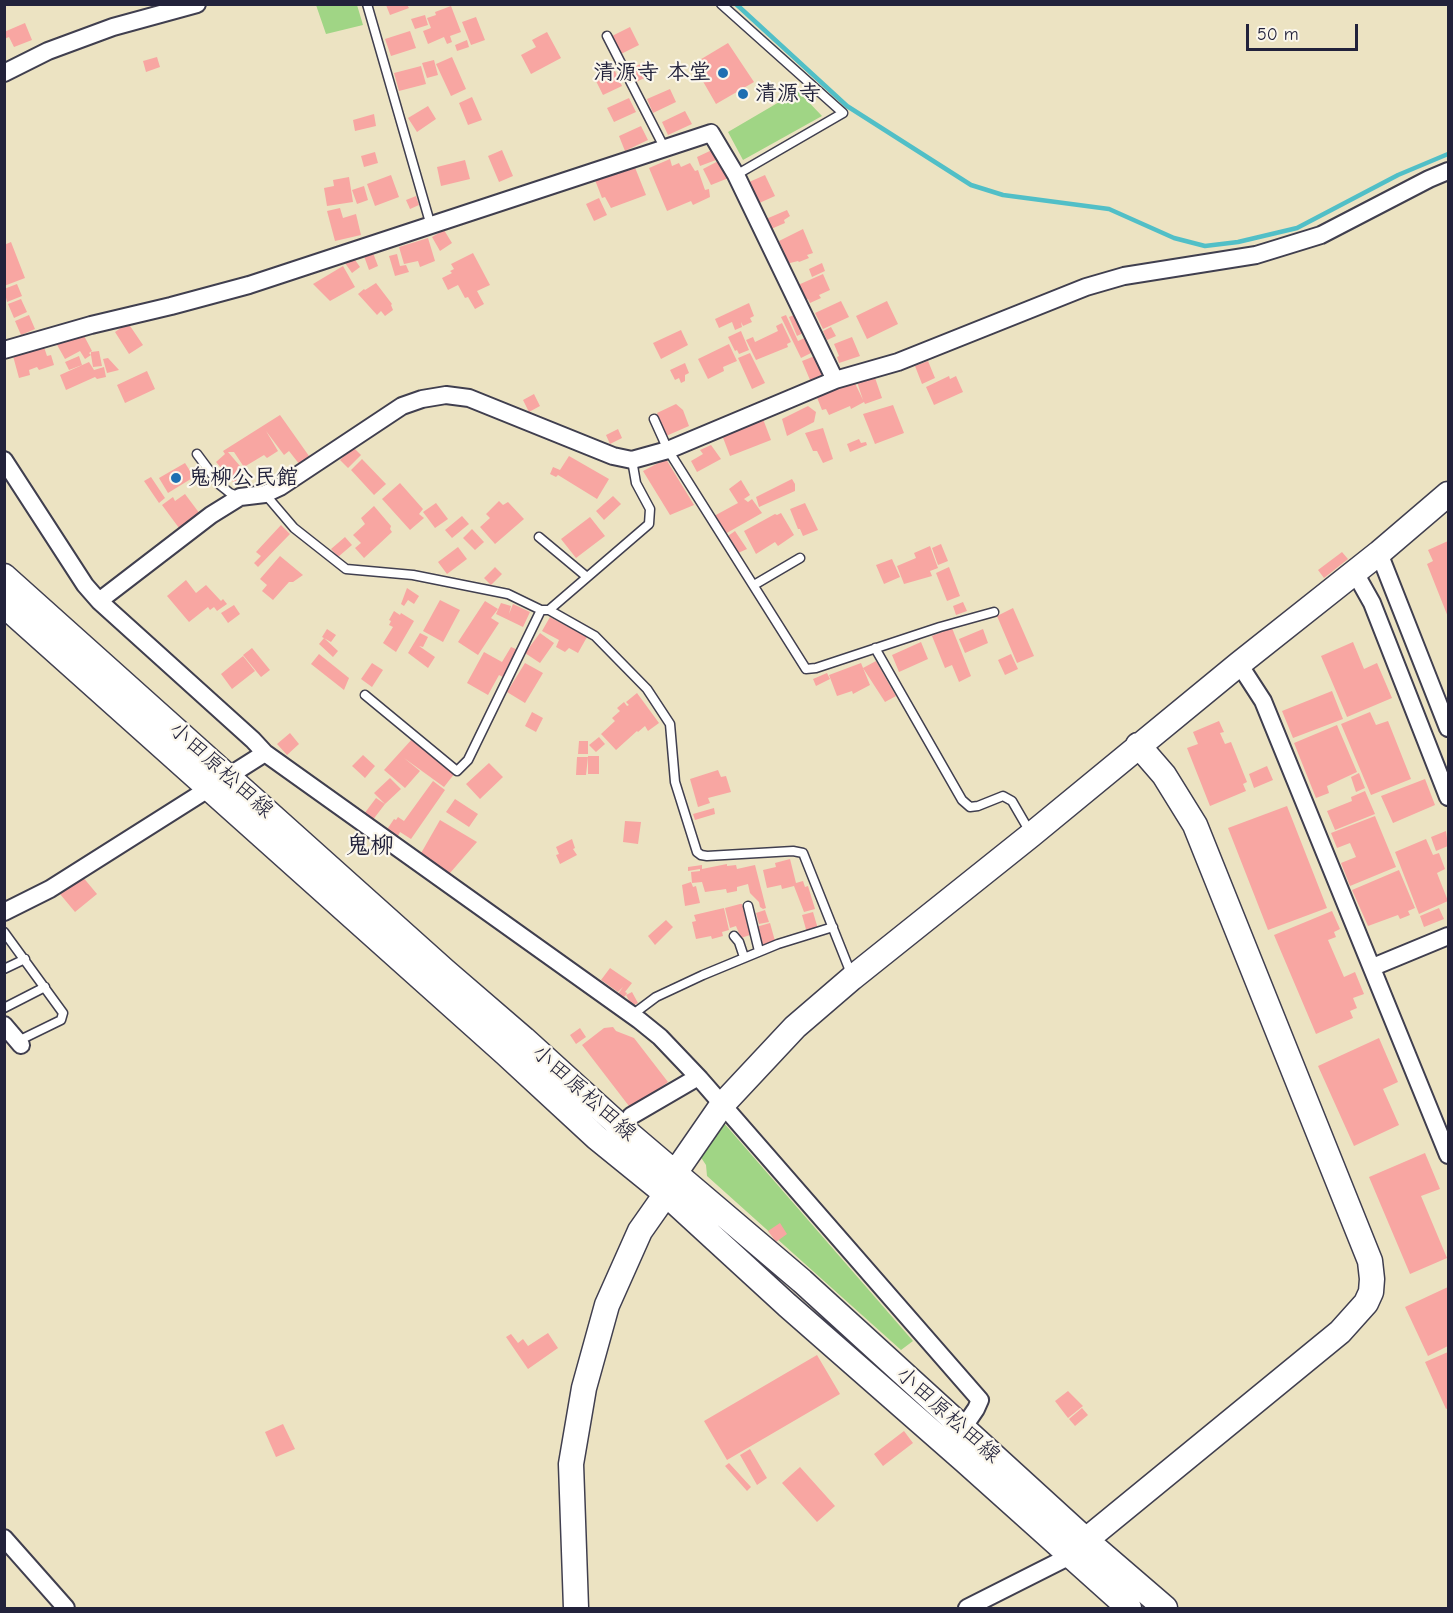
<!DOCTYPE html>
<meta charset="utf-8">
<style>
body{margin:0}
#map{position:relative;width:1453px;height:1613px;overflow:hidden;background:#ece3c2;font-family:"Comic Neue",sans-serif}
canvas{display:block}
.frame{position:absolute;inset:0;border:6px solid #22223b;pointer-events:none}
.scale{position:absolute;left:1246px;top:24px;width:112px;height:27px;box-sizing:border-box;border:3px solid #22223b;border-top:0;padding-left:8px;font-size:18px;line-height:21px;white-space:nowrap;color:#22223b;-webkit-text-stroke:4px #fbf7ec;paint-order:stroke}
</style>
<div id="map">
<canvas width="1453" height="1613"></canvas>
<div class="frame"></div>
<div class="scale">50 m</div>
</div>
<script>
const g = document.querySelector('canvas').getContext('2d');
g.lineJoin = 'round';
function paint(path, color) { g.fillStyle = color; g.fill(path, 'evenodd'); }
const toPath = rows => new Path2D(rows.map(r => 'M' + r).join(''));
function strokePath(path, color, width, dash) { g.strokeStyle = color; g.lineWidth = width; g.lineCap = dash ? 'butt' : 'round'; g.setLineDash(dash || []); g.stroke(path); }
function drawText(font, color, halo, rows, align = 'center') {
  g.font = font + ' "Comic Neue","Klee One",sans-serif'; g.lineWidth = 4.5; g.setLineDash([]); g.textBaseline = 'middle'; g.strokeStyle = halo; g.fillStyle = color; for (const [text, x, y, turn = 0] of rows) {
    g.save(); g.translate(x, y); g.rotate((+turn || 0) * Math.PI / 180); g.textAlign = isNaN(turn) ? turn : align; if (halo) g.strokeText(text, 0, 0); g.fillText(text, 0, 0); g.restore();
  }
}
paint(toPath([
 [316,5,357,5,363,25,326,34],
 [798,91,822,116,743,160,728,132],
 [723,1122,913,1341,901,1350,707,1176,706,1165,698,1153]
]), '#a0d585');
strokePath(toPath([
 [736,4,847,106,971,185,1003,195,1109,209,1174,238,1205,246,1238,242,1297,228,1398,175,1448,154]
]), '#51bfc7', 4.5);
paint(toPath([
 [386,5,407,5,409,8,390,15],
 [451,6,461,32,450,36,452,42,447,44,444,37,428,44,423,31,431,28,427,18,436,15,435,12],
 [425,15,428,25,415,29,411,19],
 [476,17,485,40,471,45,462,22],
 [25,23,32,40,14,47,9,37,4,39,4,32],
 [630,27,639,45,621,54,612,36],
 [410,31,416,48,391,56,385,39],
 [547,32,561,58,531,74,521,55,536,47,532,40],
 [467,40,469,47,457,51,455,45],
 [728,43,754,82,716,104,693,64],
 [157,57,160,67,146,72,143,61],
 [452,57,466,89,451,96,436,64],
 [434,60,438,75,427,78,422,63],
 [649,60,655,73,636,82,630,69],
 [421,66,426,84,399,91,394,73],
 [615,71,622,86,603,95,596,81],
 [670,89,676,102,653,113,647,99],
 [472,97,482,120,468,125,459,103],
 [629,98,636,112,614,122,607,108],
 [428,106,436,119,417,132,408,118],
 [685,111,692,124,668,135,662,122],
 [374,114,376,126,355,131,353,120],
 [641,126,648,140,625,151,619,136],
 [502,150,513,176,499,182,488,156],
 [712,150,716,160,700,166,697,157],
 [375,152,378,163,364,167,361,156],
 [670,159,672,166,679,163,681,167,690,163,695,171,698,170,705,190,709,189,710,197,693,205,691,201,667,211,649,168],
 [722,159,731,177,711,185,703,169],
 [465,160,470,179,441,186,437,167],
 [634,165,646,195,611,208,605,197,602,198,595,180],
 [391,175,399,197,375,206,367,184],
 [765,175,775,196,757,204,747,183],
 [349,177,353,202,327,206,324,188,334,186,333,180],
 [364,186,368,200,357,204,352,190],
 [416,196,419,205,410,209,406,200],
 [599,198,607,215,594,221,586,204],
 [340,208,343,218,356,214,361,235,335,241,327,211],
 [787,210,790,216,784,220,785,223,771,229,766,219],
 [803,229,813,253,807,255,809,258,799,262,798,261,786,264,782,255,785,254,779,241],
 [444,230,452,243,440,251,432,237],
 [428,238,435,261,420,267,418,261,404,264,399,247],
 [11,242,25,278,4,286,4,245],
 [373,253,378,266,369,270,364,256],
 [473,253,490,285,477,291,484,304,475,309,468,297,465,298,458,285,448,290,442,278,452,273,450,271,454,269,451,264],
 [397,254,400,266,406,265,409,272,395,276,389,256],
 [353,257,360,267,352,273,345,263],
 [822,263,825,271,812,277,809,269],
 [343,266,355,287,330,301,313,284],
 [823,274,830,290,819,295,821,298,810,303,808,299,805,300,798,285],
 [376,283,392,304,391,305,393,310,385,316,381,311,377,315,358,294,364,289,365,290],
 [17,284,22,296,7,302,4,289],
 [21,299,27,312,14,318,8,304],
 [841,301,849,317,823,329,815,313],
 [887,301,898,324,867,339,856,316],
 [749,303,754,316,750,318,752,322,743,326,741,322,742,327,735,330,732,322,719,328,715,319],
 [799,313,807,331,797,336,789,317],
 [29,315,35,329,21,335,15,321],
 [786,315,798,341,811,335,817,350,801,358,781,317],
 [128,323,143,345,129,354,115,332],
 [782,323,791,342,787,344,788,347,756,360,746,340,753,337,755,342,778,331,776,326],
 [831,327,836,336,827,340,823,331],
 [81,330,92,351,89,353,91,355,91,352,99,351,102,366,93,367,91,355,85,359,80,351,65,359,56,343],
 [681,330,688,345,661,359,653,343],
 [741,331,749,350,739,354,737,350,735,351,728,337],
 [852,337,860,356,839,363,837,357,839,356,834,344],
 [42,341,47,356,51,355,54,365,39,370,37,367,29,370,30,375,19,378,13,356,24,353],
 [729,344,737,361,723,367,724,371,708,379,698,359],
 [750,353,765,383,752,389,738,358],
 [820,354,828,372,810,380,802,361],
 [79,356,82,365,69,370,65,362],
 [108,358,119,370,107,373,103,359],
 [928,361,935,378,922,384,915,366],
 [89,362,94,370,104,367,106,377,97,379,95,377,66,390,60,375],
 [685,363,689,373,685,375,685,381,681,383,679,378,675,380,670,370],
 [147,371,155,389,125,403,117,385],
 [873,372,882,398,865,404,864,402,851,409,850,406,829,415,826,409,822,410,816,395,854,381,863,400,856,379],
 [949,376,950,379,956,376,963,392,934,405,926,387],
 [534,394,540,406,529,412,523,400],
 [676,404,683,410,689,426,666,436,657,413],
 [893,405,904,433,875,444,863,414],
 [808,406,816,412,814,422,787,436,782,419],
 [280,415,309,456,300,465,289,451,284,455,266,431,278,451,267,458,264,455,244,467,234,452,228,452,246,473,234,483,216,462,225,454,223,451],
 [763,419,771,440,730,456,722,435],
 [823,428,833,459,823,463,817,451,813,451,805,433],
 [618,429,622,438,610,444,606,435],
 [859,439,861,443,866,442,867,445,850,452,847,444],
 [711,445,721,459,697,472,691,461,703,454,700,450],
 [353,447,361,455,348,468,340,460],
 [569,456,609,479,597,499,558,475,556,477,550,474,553,467,560,470],
 [362,459,386,484,374,495,351,470],
 [666,459,694,505,670,515,643,471],
 [185,463,194,477,168,493,159,478],
 [151,477,165,498,159,503,144,481],
 [792,479,795,484,795,491,759,507,756,497],
 [741,480,750,495,744,499,748,502,752,499,762,513,725,534,714,516,738,503,729,489],
 [400,483,423,509,419,514,424,518,410,530,382,499],
 [185,494,200,514,179,528,162,505,173,497,175,501],
 [613,496,621,504,604,520,596,511],
 [499,501,503,505,508,502,524,519,495,544,480,527,490,518,486,514],
 [436,503,448,519,435,528,423,512],
 [805,503,818,530,803,536,800,529,798,529,790,509],
 [374,506,391,526,390,529,392,532,364,558,355,548,361,543,353,535,365,524,361,518],
 [781,513,794,535,778,546,775,542,756,554,744,531,775,514,777,515],
 [462,516,469,524,452,538,445,530],
 [590,517,605,536,576,558,561,539],
 [281,525,290,534,258,567,254,563,261,556,256,552],
 [472,529,484,542,475,550,463,538],
 [735,531,747,549,738,553,728,536],
 [345,537,352,545,338,557,331,549],
 [1448,541,1448,617,1427,564,1433,561,1428,550],
 [941,544,948,561,938,565,932,548],
 [930,546,938,568,930,571,932,576,904,584,897,566,916,558,914,553],
 [458,547,467,559,447,574,438,562],
 [1342,552,1348,559,1324,578,1318,570],
 [280,556,303,575,293,582,289,582,273,600,262,591,267,585,260,579],
 [892,559,900,577,884,584,876,565],
 [495,567,502,574,491,585,484,578],
 [949,567,960,596,947,601,936,573],
 [186,580,196,593,206,585,221,601,223,599,227,604,217,611,214,607,210,610,208,607,189,622,167,596],
 [407,588,419,596,414,604,408,600,404,606,401,604],
 [440,600,460,610,443,642,423,631],
 [485,601,498,609,491,618,499,623,478,655,458,642],
 [963,602,967,611,956,615,953,606],
 [501,603,511,606,509,614,513,604,530,612,523,627,496,614],
 [234,605,240,614,228,623,221,613],
 [1013,608,1034,656,1017,663,997,616],
 [394,611,400,615,401,613,414,621,396,652,383,643,393,627,389,625,391,621,389,620],
 [550,617,587,637,578,653,569,648,565,652,556,647,559,640,542,631],
 [952,628,971,676,959,682,952,665,945,668,932,636],
 [327,629,336,635,331,642,322,637],
 [983,629,988,643,965,653,959,639],
 [420,633,428,637,423,647,419,646,435,657,428,668,408,653],
 [540,633,554,643,540,663,525,653],
 [324,638,338,651,333,657,319,644],
 [921,642,928,659,899,672,892,655],
 [1353,642,1364,669,1377,663,1392,698,1347,717,1321,656],
 [511,647,518,650,503,677,499,675,488,695,467,683,484,652,502,662],
 [252,648,270,670,261,677,243,655],
 [319,654,349,678,344,690,311,664],
 [1011,654,1018,669,1005,675,998,660],
 [243,656,255,671,232,689,221,674],
 [876,661,896,696,885,702,863,668],
 [372,663,383,670,372,687,361,679],
 [525,663,543,673,525,703,507,692],
 [861,663,870,685,853,694,852,691,837,696,829,675],
 [827,673,830,679,816,686,813,679],
 [1332,691,1343,719,1293,738,1282,711],
 [637,693,659,723,648,731,645,726,638,732,637,731,616,750,601,734,615,721,612,718,620,711,617,708,624,702,627,706,629,705,626,702],
 [532,712,543,718,536,732,525,726],
 [1370,712,1376,725,1388,721,1411,779,1371,795,1341,724],
 [1219,721,1224,732,1220,733,1225,744,1231,742,1247,782,1243,784,1246,791,1210,806,1187,748,1198,744,1193,732],
 [1337,725,1357,772,1327,786,1329,793,1316,798,1294,743],
 [290,733,299,744,287,755,277,744],
 [599,737,605,744,596,752,589,745],
 [413,738,455,773,444,787,404,758,420,771,405,788,384,770],
 [579,741,588,741,588,754,578,754],
 [363,755,375,766,365,778,352,766],
 [588,756,599,756,599,774,588,774],
 [577,757,588,757,586,775,576,775],
 [489,763,503,777,480,799,466,784],
 [1267,766,1273,780,1254,788,1249,774],
 [718,770,721,777,726,776,731,792,708,798,710,803,698,807,690,779],
 [1359,773,1365,788,1356,792,1351,777],
 [390,778,401,789,385,804,374,793],
 [1425,779,1435,805,1393,823,1381,796],
 [433,781,445,790,411,839,400,832,397,838,386,831,394,819,396,820,398,817,404,821],
 [1365,791,1375,814,1335,830,1327,811,1352,801,1351,797],
 [376,798,385,804,372,821,364,814],
 [455,799,478,814,469,827,446,812],
 [1287,806,1327,908,1268,930,1228,828],
 [714,808,715,814,695,820,693,814],
 [1375,816,1396,867,1350,886,1341,863,1356,857,1350,843,1337,848,1331,833],
 [440,820,477,842,450,873,420,855],
 [625,821,641,822,638,844,623,842],
 [1446,831,1448,846,1436,851,1431,837],
 [572,839,575,848,573,849,577,855,560,864,556,855,559,854,556,847],
 [1426,839,1433,855,1439,853,1445,869,1437,873,1448,901,1419,914,1395,852],
 [790,859,796,883,803,881,805,887,808,886,815,909,804,912,794,886,782,889,781,885,767,888,763,870,776,867,775,863],
 [727,864,727,866,736,865,737,869,755,865,766,908,763,909,760,907,759,902,750,893,748,884,737,887,737,891,727,893,726,889,705,892,702,882,692,883,691,872,700,871,700,869,688,871,688,867,702,865,702,869],
 [1399,870,1415,908,1408,911,1410,915,1400,919,1398,915,1368,926,1352,890],
 [82,876,97,894,75,912,60,894],
 [691,882,693,887,696,886,700,903,685,906,682,885],
 [740,904,742,904,750,935,741,938,736,926,730,928,725,908],
 [724,908,729,930,722,932,723,936,712,939,711,936,696,939,692,922,696,921,694,915],
 [1439,908,1444,919,1424,927,1420,916],
 [765,910,769,922,759,924,756,913],
 [1332,911,1340,929,1334,932,1336,937,1328,940,1344,977,1355,972,1364,994,1353,998,1357,1008,1350,1011,1353,1018,1316,1034,1274,935],
 [813,912,818,929,807,933,802,915],
 [666,920,673,927,655,945,648,936],
 [770,923,775,941,761,945,756,927],
 [610,968,632,983,625,992,627,993,626,995,632,992,638,1003,632,1006,626,995,623,998,618,994,623,987,618,992,601,980],
 [613,1027,616,1031,634,1038,668,1082,632,1110,582,1045,604,1028],
 [580,1028,586,1037,576,1044,570,1035],
 [1379,1038,1398,1082,1383,1089,1399,1125,1354,1146,1318,1066],
 [1425,1153,1440,1189,1421,1196,1447,1258,1410,1274,1369,1177],
 [780,1223,787,1234,776,1242,768,1231],
 [1448,1287,1448,1346,1428,1356,1405,1307],
 [548,1333,558,1348,528,1369,506,1337,511,1334,518,1343,523,1339,528,1346],
 [1448,1352,1448,1408,1446,1409,1425,1362],
 [817,1355,840,1394,727,1460,704,1421],
 [1068,1391,1083,1406,1068,1418,1055,1401],
 [1082,1408,1088,1415,1075,1426,1069,1419],
 [283,1424,295,1449,276,1457,265,1432],
 [904,1431,913,1443,883,1466,874,1454],
 [750,1449,767,1478,757,1485,740,1455],
 [729,1463,751,1487,747,1491,725,1466],
 [800,1467,835,1506,817,1522,782,1483]
]), '#f8a6a2');
const lane = toPath([
 [367,4,431,226],
 [721,4,843,113,736,175],
 [607,36,665,149],
 [654,419,668,450,806,669,816,668,940,627,994,612],
 [197,454,220,485,230,493,240,497],
 [265,494,294,528,346,569,413,575,508,594,541,610,549,610,595,636,647,689,670,724,675,782,697,852,701,855,707,856,793,851,803,853,852,976],
 [539,537,587,577],
 [754,585,800,558],
 [549,610,649,524,650,509,636,483,632,460],
 [875,648,962,800,970,807,978,806,1003,796,1012,801,1030,832],
 [365,695,457,771,468,760,541,610],
 [748,906,759,951],
 [4,932,63,1013,61,1020,18,1041],
 [734,936,739,942,744,957],
 [4,969,25,959],
 [4,1008,45,987],
 [632,1015,656,997,703,975,778,944,833,927]
]);
const street = toPath([
 [4,73,48,51,113,27,197,4],
 [4,350,91,325,171,306,249,285,711,133,736,175,835,380],
 [4,460,85,585,99,601,253,740,265,753,639,1020,660,1037,700,1079,980,1400,976,1409,963,1428],
 [1379,553,1448,728],
 [1354,571,1372,603,1448,797],
 [99,601,211,515,240,497,265,494,280,487,402,406,422,399,446,395,469,398,613,456,632,460,668,450,835,380,898,362,1086,287,1124,276,1256,255,1321,235,1429,179,1448,171],
 [1239,664,1263,701,1448,1155],
 [4,912,50,889,265,753],
 [1373,967,1448,936],
 [4,1025,21,1045],
 [631,1116,698,1077],
 [4,1538,66,1608],
 [967,1608,1070,1556,1077,1549]
]);
const secondary = toPath([
 [4,576,445,971,524,1039,622,1128,802,1281,1086,1540,1165,1608],
 [4,605,505,1053,597,1138,666,1194,787,1305,965,1461,1129,1608],
 [1086,1540,1340,1332,1366,1303,1371,1292,1372,1279,1370,1261,1195,825,1164,775,1138,745],
 [576,1608,571,1464,584,1388,607,1305,640,1231,666,1194,675,1173,722,1105,795,1027,852,978,1031,835,1239,664,1379,553,1448,494]
]);
strokePath(lane, '#403f4f', 11);
strokePath(street, '#403f4f', 20);
strokePath(secondary, '#403f4f', 27);
strokePath(lane, '#fff', 8);
strokePath(street, '#fff', 16);
strokePath(secondary, '#fff', 24);
for (const [x, y, r, color] of [
 [723,73,6,"#1f6fb2"],
 [743,94,6,"#1f6fb2"],
 [176,478,6,"#1f6fb2"]
]) { const dot = new Path2D(); dot.arc(x, y, r, 0, 2 * Math.PI); g.fillStyle = color; g.fill(dot); strokePath(dot, '#fbf7ec', 2); }
drawText('bold 22px', '#22223b', '#fbf7ec', [
 ["清源寺 本堂",711,73,"right"],
 ["清源寺",755,94],
 ["鬼柳公民館",188,478]
], 'left');
drawText('22px', '#22223b', '#fbf7ec', [
 ["小田原松田線",221,770,42],
 ["小田原松田線",584,1093,42],
 ["小田原松田線",948,1415,42]
]);
drawText('bold 24px', '#22223b', '#fbf7ec', [
 ["鬼柳",370,846]
]);
</script>
